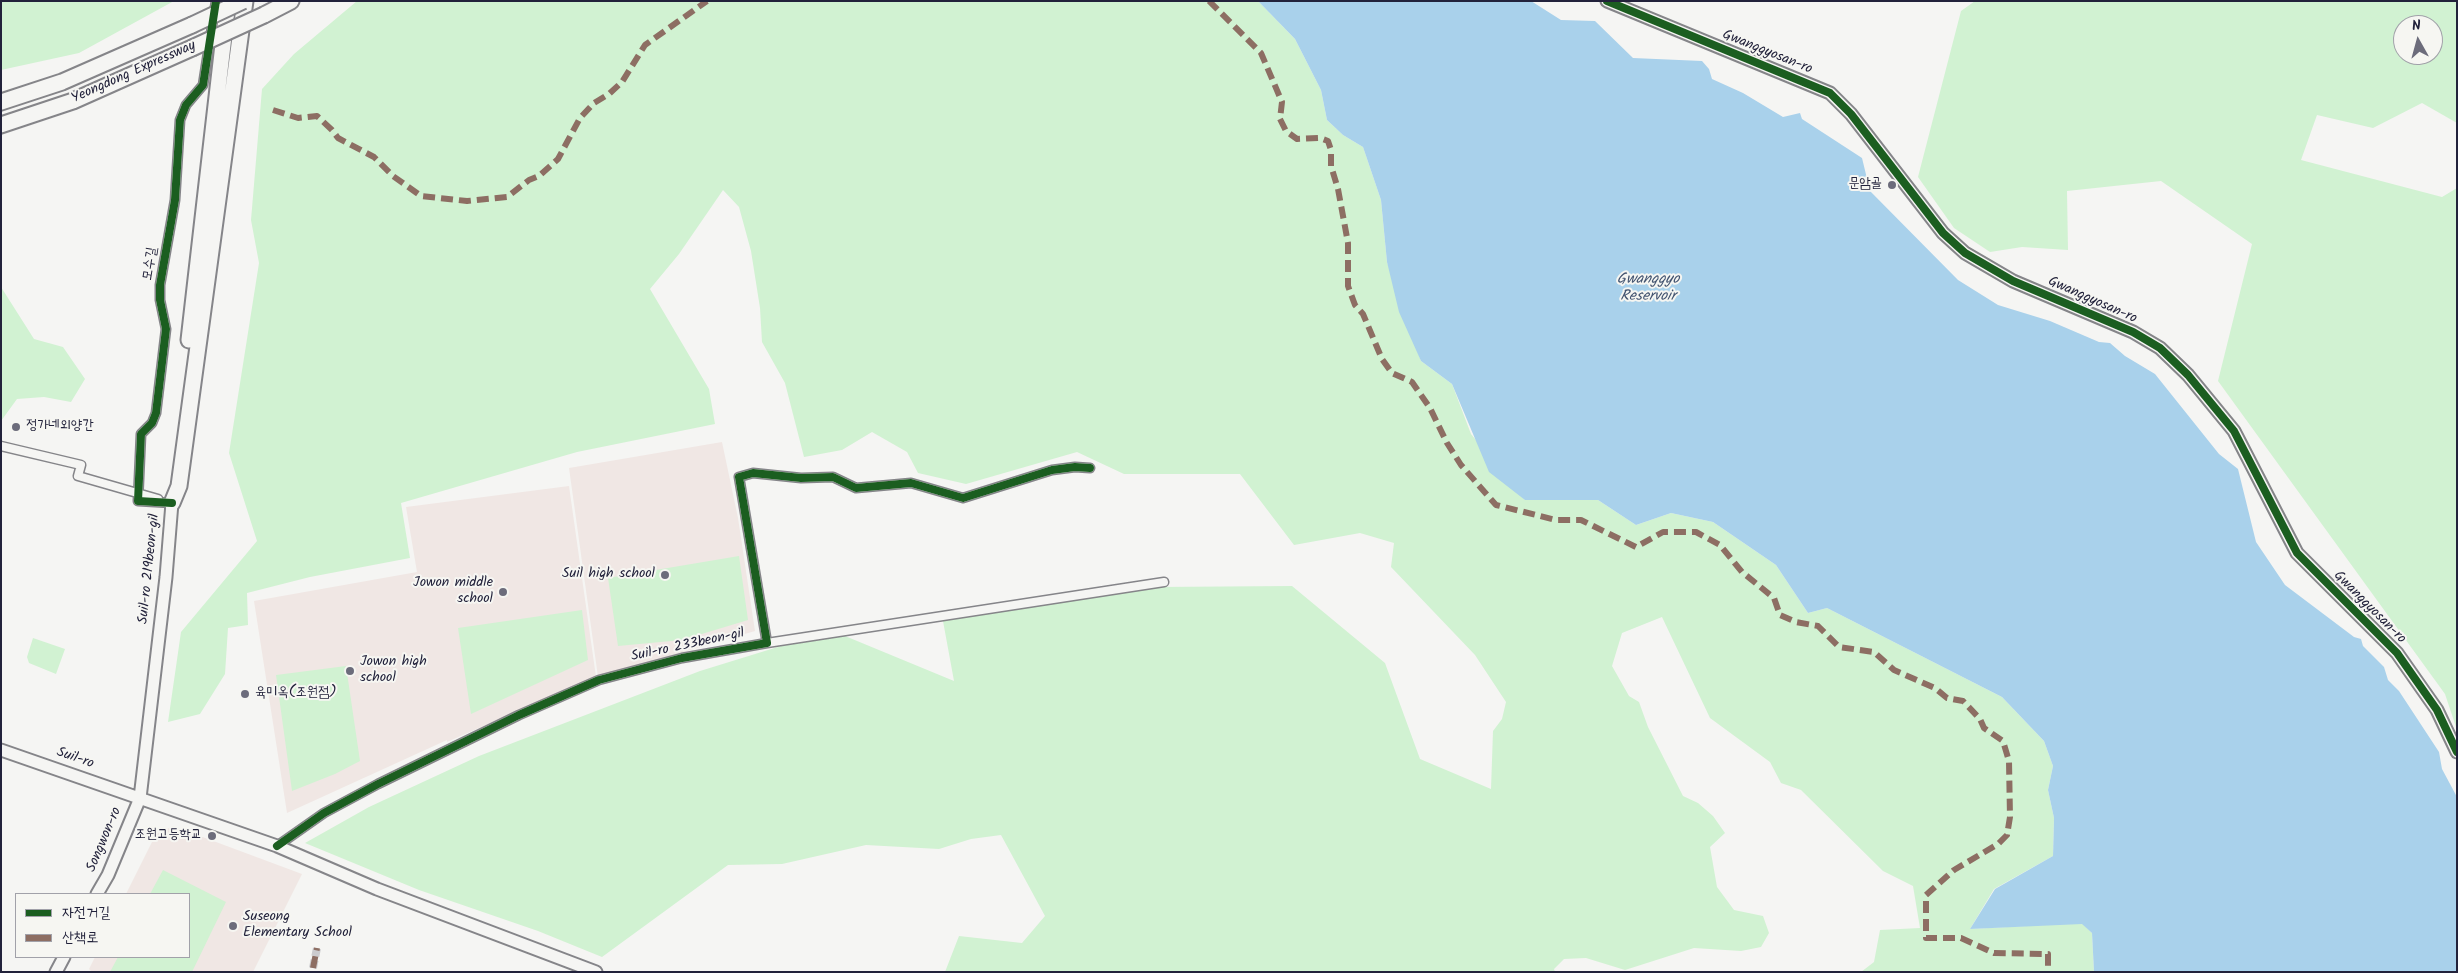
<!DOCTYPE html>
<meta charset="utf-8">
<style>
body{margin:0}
#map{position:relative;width:2458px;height:973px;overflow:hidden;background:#f5f5f3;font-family:Kalam,"Poor Story",sans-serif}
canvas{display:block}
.frame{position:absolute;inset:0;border:2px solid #22223b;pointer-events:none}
.legend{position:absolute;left:15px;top:893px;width:175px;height:65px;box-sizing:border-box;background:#f6f6f2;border:1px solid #a1a1a9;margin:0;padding:6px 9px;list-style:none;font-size:15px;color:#22223b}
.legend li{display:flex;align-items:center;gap:10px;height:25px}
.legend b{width:25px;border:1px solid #a1a1a9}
.north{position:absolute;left:2393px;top:15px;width:50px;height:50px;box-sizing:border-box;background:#f6f6f2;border:1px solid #a1a1a9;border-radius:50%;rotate:353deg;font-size:14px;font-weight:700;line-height:20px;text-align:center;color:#22223b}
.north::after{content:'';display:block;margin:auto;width:18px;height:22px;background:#6c6c7b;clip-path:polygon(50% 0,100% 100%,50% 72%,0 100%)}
</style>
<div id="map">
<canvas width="2458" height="973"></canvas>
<div class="frame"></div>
<ul class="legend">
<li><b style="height:6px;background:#1b5e20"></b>자전거길</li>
<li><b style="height:6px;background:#8d6e63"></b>산책로</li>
</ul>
<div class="north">N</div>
</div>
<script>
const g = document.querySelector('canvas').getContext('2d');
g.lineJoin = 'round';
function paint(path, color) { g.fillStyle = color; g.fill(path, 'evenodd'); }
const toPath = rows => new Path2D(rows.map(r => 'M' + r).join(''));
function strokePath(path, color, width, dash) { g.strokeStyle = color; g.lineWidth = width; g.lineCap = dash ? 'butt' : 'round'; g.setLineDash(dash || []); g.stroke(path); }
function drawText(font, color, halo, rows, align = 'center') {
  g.font = font + ' Kalam,"Poor Story",sans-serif'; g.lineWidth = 4; g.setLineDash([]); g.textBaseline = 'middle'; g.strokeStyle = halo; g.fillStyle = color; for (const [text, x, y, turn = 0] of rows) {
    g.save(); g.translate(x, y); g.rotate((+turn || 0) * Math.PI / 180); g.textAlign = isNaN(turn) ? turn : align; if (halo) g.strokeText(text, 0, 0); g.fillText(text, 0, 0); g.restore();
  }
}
paint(toPath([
 [722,442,738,518,755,631,598,677,569,468],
 [569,486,596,677,447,742,447,740,287,813,254,601,417,572,406,507],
 [173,826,302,874,253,972,92,972,89,969,95,957,189,957,189,894,126,894,156,834]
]), '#f0e7e4');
paint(toPath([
 [1,1,174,1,79,53,1,70],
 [357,1,1258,1,1295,39,1321,90,1327,120,1343,135,1363,147,1381,200,1387,262,1421,361,1452,384,1471,434,1525,500,1598,500,1636,525,1671,513,1713,522,1776,565,1808,613,1827,608,2002,697,2044,741,2053,766,2048,790,2054,818,2053,856,1994,889,1970,929,2082,923,2092,933,2094,972,1861,972,1874,962,1880,930,1920,928,1913,886,1883,871,1801,790,1781,783,1770,762,1710,718,1662,617,1622,633,1612,666,1629,696,1639,702,1648,727,1683,796,1698,803,1713,816,1725,833,1710,847,1717,887,1734,910,1763,916,1769,933,1761,947,1741,951,1694,948,1625,970,1586,958,1564,959,1554,969,1555,972,945,972,959,936,1022,943,1045,916,1001,835,971,839,939,849,866,845,782,864,728,865,602,957,538,931,419,890,305,843,369,807,479,756,700,671,781,646,845,636,954,681,943,621,1156,587,1292,586,1385,663,1420,759,1491,789,1493,731,1502,719,1506,702,1475,655,1391,567,1394,543,1360,533,1294,545,1240,474,1124,474,1077,452,966,484,918,473,907,452,872,432,842,450,804,457,785,383,762,342,760,308,751,251,739,207,723,190,679,254,650,289,709,389,715,424,577,452,401,503,410,558,310,577,247,593,248,625,228,628,225,674,200,714,168,722,181,632,257,541,229,453,259,263,251,220,262,89,294,54],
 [1975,1,2457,1,2457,123,2422,103,2373,128,2317,115,2301,160,2442,197,2457,188,2457,730,2445,694,2218,381,2252,244,2161,181,2067,191,2068,250,2022,247,1990,252,1954,228,1918,177,1961,11],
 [2403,25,2433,25,2433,55,2403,55],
 [1,287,34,339,63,347,85,379,71,402,44,397,17,399,1,421],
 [739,556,748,620,682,640,618,646,608,578],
 [582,610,588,660,471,714,458,628],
 [33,638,65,649,56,674,29,663,27,657],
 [346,666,360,761,335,774,292,791,276,675],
 [163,870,226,902,192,972,110,972,118,957,189,957,189,894,150,894]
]), '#d1f2d2');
paint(toPath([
 [1258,1,1531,1,1561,20,1595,21,1633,58,1702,61,1709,69,1712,79,1743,93,1783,117,1800,113,1802,119,1862,158,1870,191,1958,280,1998,305,2050,321,2099,342,2110,343,2125,356,2155,374,2219,454,2238,469,2256,542,2285,585,2354,637,2361,639,2363,646,2384,667,2388,680,2399,691,2439,752,2442,769,2457,797,2457,972,2094,972,2092,933,2082,924,1970,929,1995,889,2053,856,2054,818,2048,790,2053,766,2044,741,2002,697,1827,608,1808,613,1776,565,1713,522,1671,513,1636,525,1598,500,1525,500,1489,472,1452,384,1421,361,1399,312,1387,262,1381,200,1363,147,1343,135,1327,120,1321,90,1295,39]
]), '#a9d1eb');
strokePath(toPath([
 [313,968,317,948]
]), '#cbcbce', 8, [8, 4]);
const street = toPath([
 [1,446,81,465,78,476,158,499],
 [172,503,138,501,141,434,152,423,156,413,166,329,160,300,160,285,175,200,180,120,186,105,203,85,216,1],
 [767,643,1164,582],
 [277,846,324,813,378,784,519,715,599,680,682,658,767,643,739,477,753,473,801,478,833,477,856,488,911,483,963,498,1052,470,1075,467,1090,468]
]);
const secondary = toPath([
 [1607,1,1830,93,1851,114,1943,233,1965,253,2013,281,2133,332,2160,348,2188,375,2234,431,2297,553,2397,653,2437,710,2457,752],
 [1,750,277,846,377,889,596,972],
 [97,894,108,875,140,798,166,577,172,503],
 [56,972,64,957]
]);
const highway = toPath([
 [264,15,291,1],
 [1,102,62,82,192,25],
 [1,125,73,101,192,48],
 [189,340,228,1],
 [172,503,179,486,245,1]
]);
strokePath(street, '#858589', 11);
strokePath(secondary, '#858589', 15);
strokePath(highway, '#858589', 19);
strokePath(street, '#f5f5f3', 8);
strokePath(secondary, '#f5f5f3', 11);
strokePath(highway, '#f5f5f3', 15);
const highwayBridge = toPath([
 [192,25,243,1],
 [192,48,264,15]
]);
strokePath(highwayBridge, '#858589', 19, []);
strokePath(highwayBridge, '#f5f5f3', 15);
strokePath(toPath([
 [1209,1,1261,53,1282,102,1280,119,1286,131,1297,139,1320,138,1328,141,1331,150,1331,166,1338,189,1348,243,1348,286,1355,305,1363,314,1382,359,1392,373,1412,382,1430,408,1447,443,1461,465,1496,505,1556,520,1581,520,1636,547,1663,532,1696,532,1720,545,1742,572,1774,598,1780,615,1796,622,1818,626,1839,647,1874,652,1894,670,1935,688,1947,698,1963,701,1980,719,1984,728,2003,741,2009,761,2010,817,2007,835,1998,844,1954,870,1926,895,1926,938,1961,938,1994,953,2048,954,2048,972],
 [273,110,298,118,317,116,332,130,338,138,374,157,393,176,421,196,467,201,507,197,529,180,539,176,558,159,580,118,594,103,609,94,622,82,645,45,707,1],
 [313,968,317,948]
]), '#8d6e63', 6, [12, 6]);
strokePath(toPath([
 [1607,1,1830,93,1851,114,1943,233,1965,253,2013,281,2133,332,2160,348,2188,375,2234,431,2297,553,2397,653,2437,710,2457,752],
 [172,503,138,501,141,434,152,423,156,413,166,329,160,300,160,285,175,200,180,120,186,105,203,85,216,1],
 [277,846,324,813,378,784,519,715,599,680,682,658,767,643,739,477,753,473,801,478,833,477,856,488,911,483,963,498,1052,470,1075,467,1090,468]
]), '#1b5e20', 8);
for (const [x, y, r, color] of [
 [1892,185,5,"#6c6c7b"],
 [16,427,5,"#6c6c7b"],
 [665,575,5,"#6c6c7b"],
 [503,592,5,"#6c6c7b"],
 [350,671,5,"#6c6c7b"],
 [245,694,5,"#6c6c7b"],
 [212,836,5,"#6c6c7b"],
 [233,926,5,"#6c6c7b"]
]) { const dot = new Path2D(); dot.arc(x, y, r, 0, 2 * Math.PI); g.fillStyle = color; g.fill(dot); strokePath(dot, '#f6f6f2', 2); }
drawText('14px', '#22223b', '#f6f6f2', [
 ["Gwanggyosan-ro",1767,53,22],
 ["Yeongdong Expressway",134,73,-24],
 ["모수길",151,264,-81],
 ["Gwanggyosan-ro",2092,301,24],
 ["Suil-ro 219beon-gil",150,569,-84],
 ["Gwanggyosan-ro",2369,608,45],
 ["Suil-ro 233beon-gil",688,646,-12],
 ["Suil-ro",75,759,19],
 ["Songwon-ro",105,840,-67]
]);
drawText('14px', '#22223b', '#f6f6f2', [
 ["문암골",1882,185],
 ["정가네외양간",26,427,"left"],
 ["Suil high school",655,575],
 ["Jowon middle",493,584],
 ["school",493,600],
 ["Jowon high",360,663,"left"],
 ["school",360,679,"left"],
 ["육미옥(조원점)",255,694,"left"],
 ["조원고등학교",202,836],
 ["Suseong",243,918,"left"],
 ["Elementary School",243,934,"left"]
], 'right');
drawText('italic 15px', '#41526f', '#f6f6f2', [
 ["Gwanggyo",1648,280],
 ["Reservoir",1648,297]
]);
</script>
